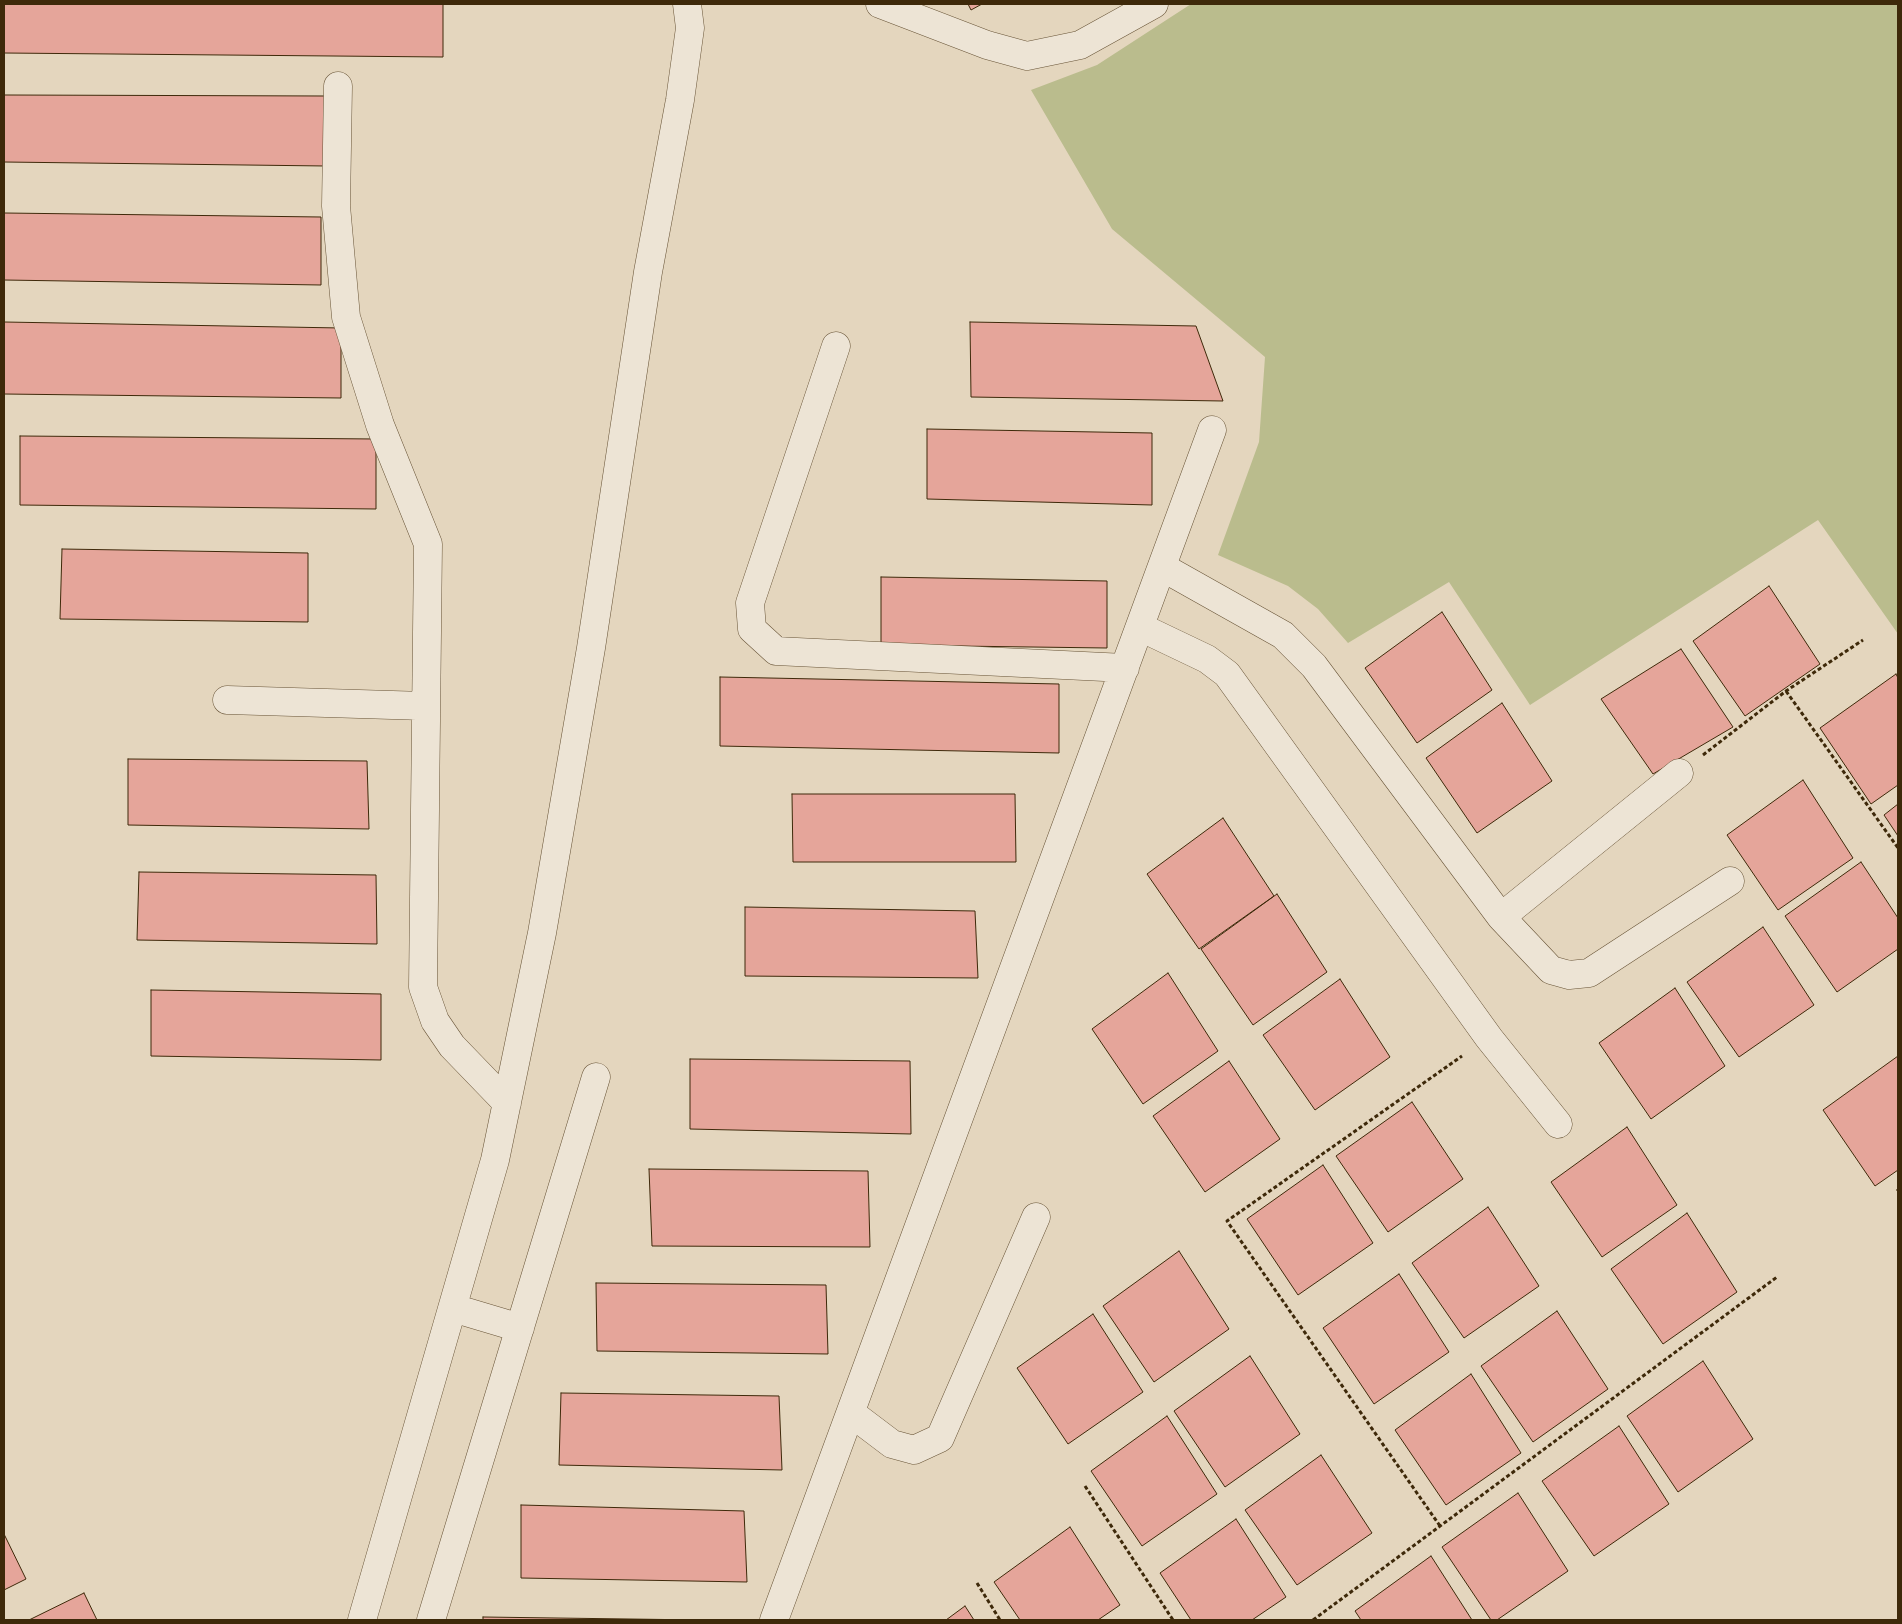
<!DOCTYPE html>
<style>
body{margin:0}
#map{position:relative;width:1902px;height:1624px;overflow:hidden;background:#e4d6be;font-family:"Old Standard TT",serif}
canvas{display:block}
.frame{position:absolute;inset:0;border:5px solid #3e290a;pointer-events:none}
</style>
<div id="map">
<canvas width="1902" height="1624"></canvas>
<div class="frame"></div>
</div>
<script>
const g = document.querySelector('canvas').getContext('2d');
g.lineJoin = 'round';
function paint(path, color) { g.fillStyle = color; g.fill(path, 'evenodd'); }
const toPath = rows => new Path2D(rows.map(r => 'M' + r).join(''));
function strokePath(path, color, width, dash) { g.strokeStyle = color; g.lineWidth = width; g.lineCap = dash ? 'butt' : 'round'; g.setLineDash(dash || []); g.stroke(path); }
paint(toPath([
 [1191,4,1898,4,1898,634,1818,520,1530,705,1449,582,1348,643,1318,609,1288,586,1218,555,1259,442,1265,357,1112,229,1031,90,1097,65]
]), '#babc8d');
const building = toPath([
 [4,4,443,4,443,57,4,53,4,4],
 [968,4,982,4,971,10,968,4],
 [4,95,326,96,326,166,4,162,4,95],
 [4,213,321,217,321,285,4,280,4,213],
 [4,322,341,328,341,398,4,394,4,322],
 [970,322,1196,326,1223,401,971,397,970,322],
 [927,429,1152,433,1152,505,927,499,927,429],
 [20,436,376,439,376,509,20,505,20,436],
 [62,549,308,553,308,622,60,619,62,549],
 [881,577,1107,581,1107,648,881,645,881,577],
 [1769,586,1820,664,1745,716,1693,641,1769,586],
 [1442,612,1492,690,1417,743,1365,668,1442,612],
 [1681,649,1733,727,1653,774,1601,699,1681,649],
 [1896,674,1898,678,1898,785,1871,804,1820,728,1896,674],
 [720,677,1059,684,1059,753,720,746,720,677],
 [1502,703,1552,781,1477,833,1426,758,1502,703],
 [128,759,367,761,369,829,128,825,128,759],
 [1803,780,1853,858,1778,910,1727,835,1803,780],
 [792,794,1015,794,1016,862,793,862,792,794],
 [1898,804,1898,836,1884,815,1898,804],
 [1223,818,1274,896,1199,949,1147,874,1223,818],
 [1861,862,1898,918,1898,949,1837,992,1785,916,1861,862],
 [139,872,376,875,377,944,137,940,139,872],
 [1277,894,1327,972,1253,1025,1201,949,1277,894],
 [745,907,975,911,978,978,745,976,745,907],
 [1763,927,1814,1005,1739,1057,1687,982,1763,927],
 [1168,973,1218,1051,1143,1104,1092,1029,1168,973],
 [1340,979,1390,1057,1315,1110,1263,1035,1340,979],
 [1675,988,1725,1066,1651,1119,1599,1043,1675,988],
 [151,990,381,994,381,1060,151,1056,151,990],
 [1898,1056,1898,1170,1875,1186,1823,1110,1898,1056],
 [690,1059,910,1061,911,1134,690,1129,690,1059],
 [1229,1061,1280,1139,1205,1192,1153,1116,1229,1061],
 [1412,1102,1463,1179,1388,1232,1336,1156,1412,1102],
 [1627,1127,1677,1205,1602,1257,1551,1182,1627,1127],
 [1323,1165,1373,1243,1298,1295,1247,1219,1323,1165],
 [649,1169,868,1171,870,1247,652,1246,649,1169],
 [1488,1207,1539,1286,1464,1338,1412,1263,1488,1207],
 [1687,1213,1737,1292,1663,1344,1611,1269,1687,1213],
 [1179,1251,1229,1329,1154,1382,1103,1306,1179,1251],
 [1399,1274,1449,1352,1374,1404,1323,1328,1399,1274],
 [596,1283,826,1285,828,1354,597,1351,596,1283],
 [1557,1311,1608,1389,1533,1442,1481,1366,1557,1311],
 [1093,1314,1143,1392,1068,1444,1017,1368,1093,1314],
 [1250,1356,1300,1434,1225,1487,1174,1411,1250,1356],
 [1703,1361,1753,1439,1678,1492,1627,1416,1703,1361],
 [1471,1374,1521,1453,1446,1505,1395,1430,1471,1374],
 [561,1393,779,1396,782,1470,559,1465,561,1393],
 [1167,1416,1217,1494,1142,1546,1091,1471,1167,1416],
 [1619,1426,1669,1504,1594,1556,1542,1481,1619,1426],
 [1321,1455,1372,1533,1297,1585,1245,1510,1321,1455],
 [1518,1493,1568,1571,1497,1620,1491,1620,1442,1547,1518,1493],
 [521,1505,744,1511,747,1582,521,1578,521,1505],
 [1236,1519,1286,1597,1252,1620,1191,1620,1160,1573,1236,1519],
 [1070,1527,1120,1605,1098,1620,1020,1620,994,1582,1070,1527],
 [4,1534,26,1579,4,1590,4,1534],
 [1431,1556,1472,1620,1361,1620,1355,1611,1431,1556],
 [84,1593,97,1620,29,1620,84,1593],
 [965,1606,974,1620,946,1620,965,1606],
 [483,1617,701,1620,483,1620,483,1617]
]);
paint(building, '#e5a59a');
strokePath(building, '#3e290a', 1);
const minor = toPath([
 [880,4,987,45,1027,56,1080,45,1154,4],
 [338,86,336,206,346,317,380,425,428,544,423,987,435,1021,452,1046,507,1103],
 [836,346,750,603,752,629,776,651,1125,668],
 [1162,567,1283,635,1314,666,1501,917,1679,773],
 [1140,627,1207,659,1227,674,1489,1038,1558,1124],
 [227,700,425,706],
 [1501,917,1551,970,1569,975,1589,973,1730,881],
 [453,1308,520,1328],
 [851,1413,892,1444,914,1450,940,1438,1036,1217],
 [362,1620,495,1160,542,933,591,648,648,272,680,100,690,28,687,4],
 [431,1620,596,1077],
 [774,1620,1212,430]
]);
strokePath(minor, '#685437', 29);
strokePath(toPath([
 [1786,691,1898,848],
 [1703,755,1786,691,1863,640],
 [1897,1191,1898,1190],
 [1085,1486,1173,1620],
 [1440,1526,1227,1221,1462,1056],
 [977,1583,1000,1620],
 [1313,1620,1777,1277]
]), '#3e290a', 3, [4, 2.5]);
strokePath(minor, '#ede4d5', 28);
</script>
